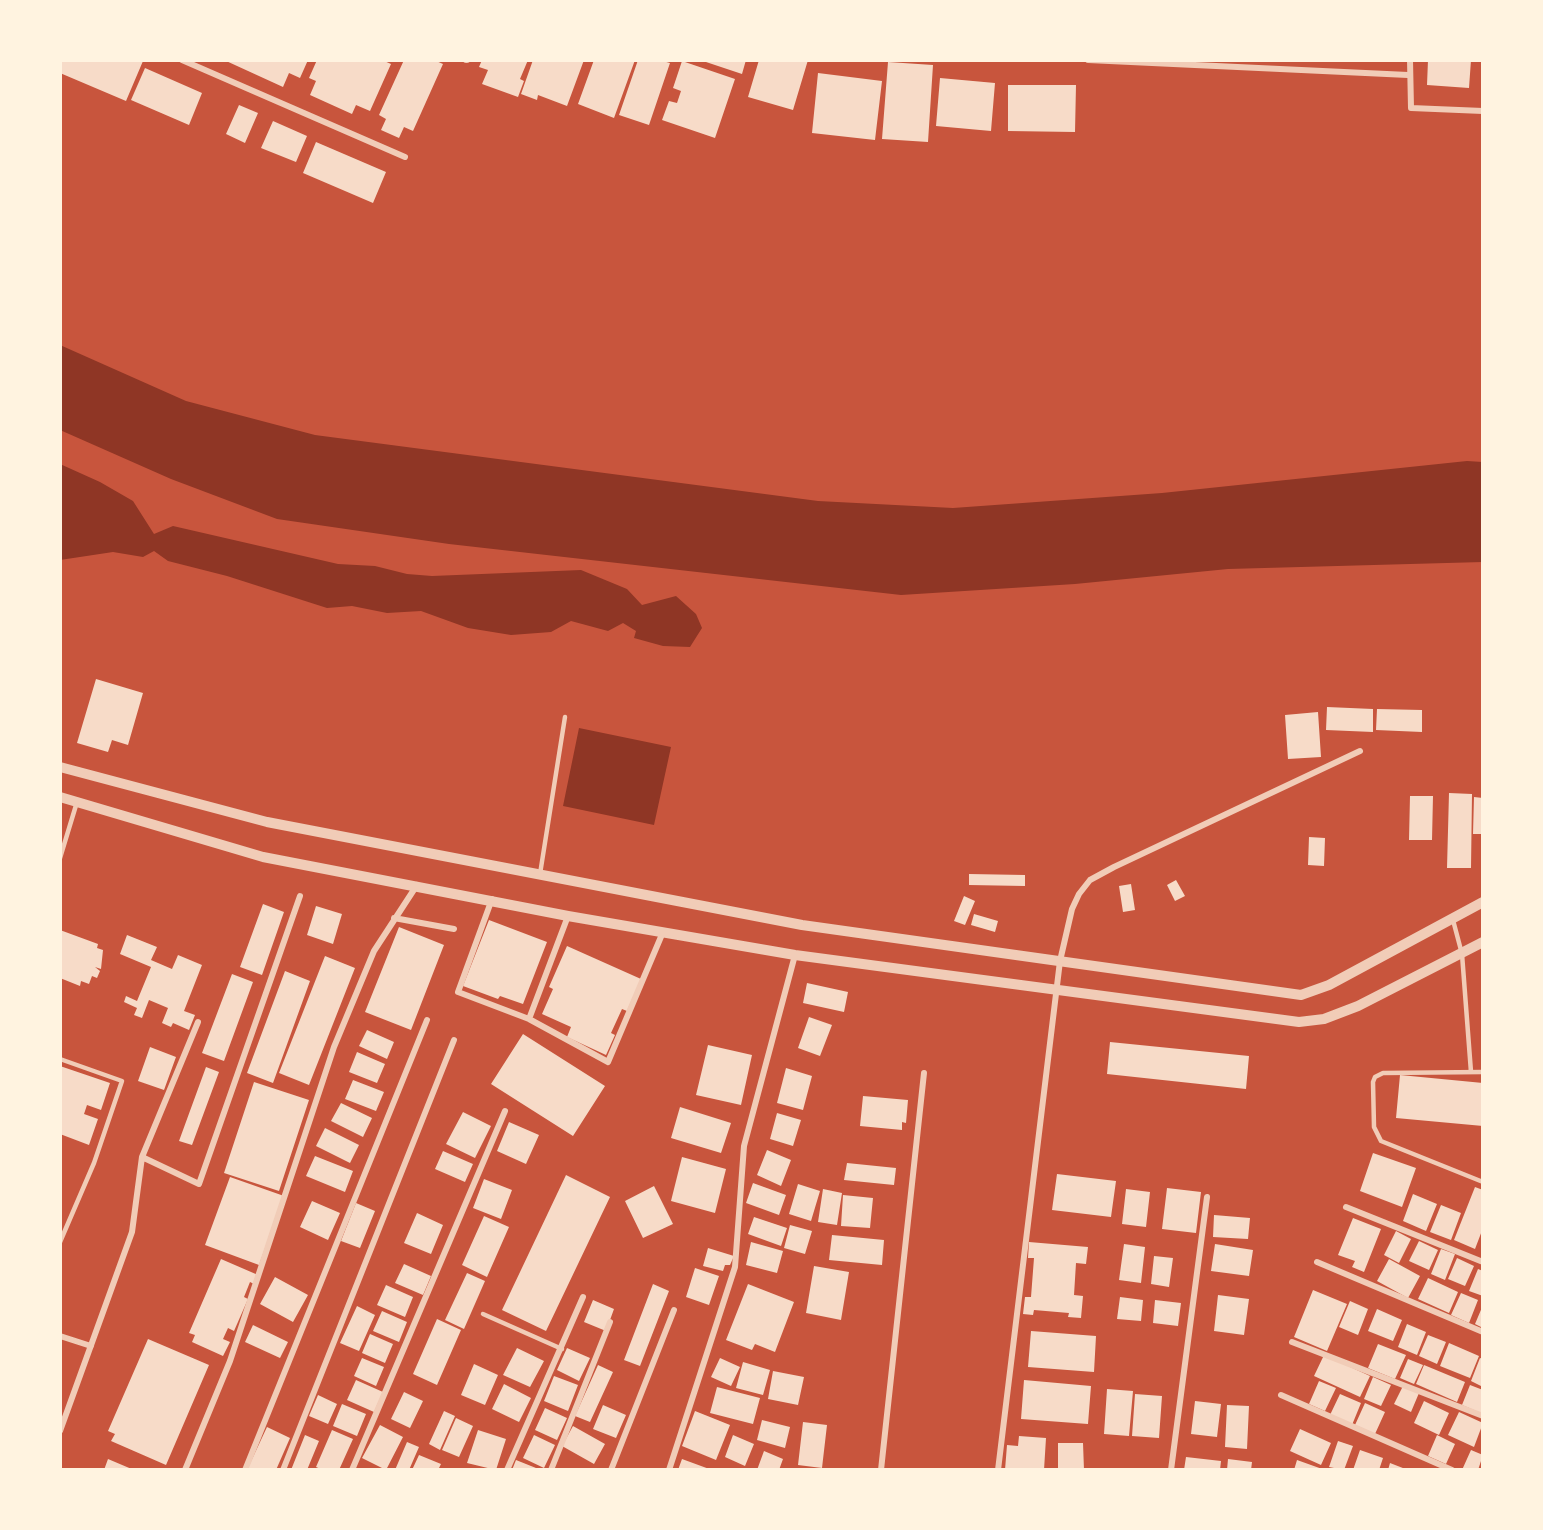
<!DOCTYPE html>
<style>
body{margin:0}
#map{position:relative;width:1543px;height:1530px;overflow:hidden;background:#c8553d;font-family:"IBM Plex Sans",sans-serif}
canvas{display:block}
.frame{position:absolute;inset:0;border:62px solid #fff3e0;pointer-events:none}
</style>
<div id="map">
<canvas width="1543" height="1530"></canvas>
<div class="frame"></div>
</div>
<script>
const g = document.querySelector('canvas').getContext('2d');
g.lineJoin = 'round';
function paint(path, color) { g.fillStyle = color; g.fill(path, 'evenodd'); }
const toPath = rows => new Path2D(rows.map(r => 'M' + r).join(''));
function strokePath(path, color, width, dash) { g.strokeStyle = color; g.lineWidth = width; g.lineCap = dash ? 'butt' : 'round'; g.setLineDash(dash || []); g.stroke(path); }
paint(toPath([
 [60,345,186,401,315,435,818,501,953,508,1162,493,1467,461,1483,462,1483,562,1228,569,1075,584,901,595,449,544,277,519,171,479,60,430],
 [60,464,100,482,133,501,154,534,173,526,338,564,375,566,407,574,432,576,581,570,627,589,642,605,676,596,696,614,702,628,690,647,663,646,634,638,636,631,623,623,608,631,571,621,551,632,511,635,468,628,421,611,387,613,352,606,327,608,227,576,168,561,154,551,143,557,113,552,60,560],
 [579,728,671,747,654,825,563,806]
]), '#8f3625');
paint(toPath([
 [60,60,140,60,143,61,126,101,60,73],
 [224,60,308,60,300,78,289,73,283,87],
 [317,60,382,60,391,64,370,111,356,105,352,114,310,95,316,81,309,78],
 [404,60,434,60,443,64,413,131,404,127,399,138,381,130,386,119,379,115],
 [482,60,528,60,520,79,524,81,518,97,482,84,488,70,479,67],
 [533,60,584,60,567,106,538,95,537,100,521,94],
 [594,60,635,60,614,118,578,104],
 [638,60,659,60,670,63,649,125,619,115],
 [700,60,746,60,742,74],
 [759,60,808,60,793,110,748,97],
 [1428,60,1471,60,1469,88,1427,85],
 [682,61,735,79,715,138,662,120,669,101,677,103,681,91,673,88],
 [888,62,933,65,928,142,882,139],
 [145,68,202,93,189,125,131,100],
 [818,73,882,81,875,140,812,133],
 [940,78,995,83,991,131,936,126],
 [1008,85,1076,85,1075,132,1008,131],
 [239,105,258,113,245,143,226,134],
 [273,121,307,136,296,162,261,148],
 [316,142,386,172,373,203,303,173],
 [96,679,143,693,128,745,112,740,108,752,77,743],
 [1327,707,1373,709,1373,732,1326,730],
 [1377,709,1422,710,1422,732,1376,730],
 [1318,712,1321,757,1288,759,1285,715],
 [1449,793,1472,794,1471,868,1447,868],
 [1410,796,1433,796,1432,840,1409,840],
 [1474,797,1483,798,1483,834,1473,834],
 [1309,837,1325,838,1324,866,1308,865],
 [969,874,1025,875,1025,886,969,885],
 [1176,880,1185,896,1175,901,1167,885],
 [1131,884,1135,910,1123,912,1119,886],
 [964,896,975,901,965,925,954,921],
 [263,904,284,912,262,975,240,967],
 [316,906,342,914,333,944,307,935],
 [974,914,998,921,995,932,971,925],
 [489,920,547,942,523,1004,500,996,498,999,463,986],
 [399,927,444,945,411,1030,365,1012],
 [60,930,98,944,97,948,103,950,101,969,95,967,100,971,97,978,92,976,89,984,81,981,80,986,60,978],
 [127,935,157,947,151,960,172,969,178,955,202,965,184,1011,195,1015,189,1030,173,1023,171,1027,162,1023,168,1008,149,1000,142,1018,134,1015,137,1008,124,1002,126,996,137,1001,151,967,120,954],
 [567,946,641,979,627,1011,622,1009,611,1033,615,1035,606,1055,567,1037,571,1027,542,1014,553,989,549,987],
 [325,956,355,968,309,1085,279,1073],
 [285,971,310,981,273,1083,247,1073],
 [232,974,253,982,224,1061,202,1053],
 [807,983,848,992,844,1012,803,1003],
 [809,1017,832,1025,820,1056,798,1048],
 [367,1030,394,1042,387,1059,359,1046],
 [523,1034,605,1086,573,1136,491,1084],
 [1110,1042,1249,1056,1246,1089,1107,1074],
 [708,1045,752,1055,741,1105,696,1095],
 [150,1047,176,1057,164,1090,138,1081],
 [357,1052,385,1064,377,1083,349,1072],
 [60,1066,110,1083,101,1110,87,1105,84,1114,98,1119,89,1145,60,1134],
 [206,1067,219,1072,192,1145,179,1141],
 [786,1068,812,1076,803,1110,777,1103],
 [1400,1075,1483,1083,1483,1126,1396,1118],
 [353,1080,384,1092,376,1111,345,1099],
 [254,1082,309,1100,279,1191,224,1173],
 [863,1096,908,1100,906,1123,902,1122,902,1130,860,1126],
 [341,1103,372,1118,363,1137,331,1121],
 [680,1107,731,1123,721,1153,671,1138],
 [463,1112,491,1126,475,1158,446,1144],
 [777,1113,801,1120,793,1146,770,1139],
 [509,1122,539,1135,526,1164,497,1151],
 [325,1128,359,1145,350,1163,316,1146],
 [767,1150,791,1160,781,1186,757,1175],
 [443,1151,473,1164,465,1182,435,1169],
 [1373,1153,1416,1168,1402,1207,1360,1191],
 [315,1156,353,1171,345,1192,306,1176],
 [682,1157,726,1169,715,1213,671,1201],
 [847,1163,896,1168,894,1185,844,1180],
 [1057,1174,1116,1181,1111,1217,1052,1210],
 [566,1175,610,1197,546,1331,502,1310],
 [230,1177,284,1196,259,1265,205,1245],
 [484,1179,512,1190,501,1219,473,1208],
 [753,1183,786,1195,779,1215,746,1203],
 [798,1184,820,1191,811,1221,789,1214],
 [654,1186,673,1224,643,1238,625,1201],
 [1475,1187,1483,1190,1483,1228,1475,1249,1454,1240],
 [1167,1188,1201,1192,1196,1233,1162,1229],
 [823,1189,842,1193,837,1225,818,1222],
 [1126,1189,1150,1192,1146,1227,1122,1224],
 [1413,1194,1437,1204,1426,1231,1403,1221],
 [843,1195,873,1198,870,1228,841,1226],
 [312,1201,340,1213,328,1240,300,1227],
 [356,1203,375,1211,360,1248,341,1241],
 [1441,1205,1461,1213,1451,1240,1430,1232],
 [417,1213,443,1225,431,1254,404,1243],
 [1214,1215,1250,1218,1248,1239,1213,1237],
 [484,1216,509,1227,487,1277,462,1265],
 [754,1217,787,1228,781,1246,748,1234],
 [1353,1218,1381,1229,1364,1272,1352,1267,1355,1261,1338,1255],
 [790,1225,812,1231,805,1254,784,1248],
 [1396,1231,1411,1239,1399,1263,1384,1255],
 [832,1235,884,1240,882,1265,829,1260],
 [1419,1241,1438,1250,1429,1270,1409,1261],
 [751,1242,783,1251,777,1273,746,1265],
 [1029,1242,1088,1247,1086,1264,1076,1263,1074,1295,1083,1296,1081,1318,1068,1317,1069,1313,1034,1310,1033,1315,1023,1314,1025,1297,1031,1297,1034,1258,1028,1258],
 [1124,1244,1145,1247,1141,1283,1119,1280],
 [1215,1244,1253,1250,1249,1276,1211,1271],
 [708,1248,734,1256,730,1265,725,1265,723,1271,703,1266],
 [1441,1249,1455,1254,1445,1280,1431,1274],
 [1154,1256,1173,1258,1169,1287,1151,1284],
 [1457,1258,1474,1266,1465,1286,1448,1279],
 [221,1259,258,1275,254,1284,250,1282,244,1297,248,1299,234,1331,228,1328,223,1339,230,1342,223,1356,192,1342,195,1335,189,1333],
 [1389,1259,1420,1276,1408,1298,1377,1281],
 [404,1264,431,1276,423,1295,395,1283],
 [814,1266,849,1272,841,1320,806,1313],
 [695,1268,719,1276,709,1305,686,1297],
 [1478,1269,1483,1271,1483,1296,1469,1291],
 [467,1273,485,1281,464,1329,445,1320],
 [275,1277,308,1295,293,1322,260,1304],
 [1428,1278,1458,1292,1449,1313,1418,1299],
 [653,1284,669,1291,640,1366,624,1360],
 [748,1284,794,1302,775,1352,755,1344,752,1350,726,1340],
 [386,1285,413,1297,405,1317,377,1305],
 [1313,1290,1347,1304,1327,1351,1294,1337],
 [1461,1293,1478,1300,1469,1323,1451,1315],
 [1218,1295,1249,1299,1244,1335,1214,1331],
 [1120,1297,1143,1300,1141,1321,1117,1319],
 [593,1300,614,1309,606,1331,584,1322],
 [1155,1300,1181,1303,1178,1326,1153,1323],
 [1350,1301,1368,1309,1358,1335,1339,1327],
 [1483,1305,1483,1328,1475,1324],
 [357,1306,375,1315,359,1351,340,1343],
 [1377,1309,1402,1320,1393,1341,1368,1331],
 [382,1311,407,1322,399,1342,373,1331],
 [437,1319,461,1330,437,1385,413,1374],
 [1407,1324,1426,1332,1417,1355,1398,1347],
 [253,1325,288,1342,280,1358,245,1342],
 [1031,1331,1096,1336,1094,1372,1028,1367],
 [370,1334,393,1344,385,1363,362,1353],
 [1428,1335,1446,1342,1437,1364,1419,1356],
 [148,1339,209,1365,166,1465,111,1441,115,1434,108,1431],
 [1449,1343,1479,1356,1470,1378,1440,1366],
 [1378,1344,1406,1355,1395,1379,1368,1368],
 [517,1348,544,1361,530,1387,503,1375],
 [567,1348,590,1358,579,1381,557,1370],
 [1324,1355,1370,1376,1360,1397,1314,1376],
 [362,1358,384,1367,376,1386,354,1376],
 [720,1358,740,1367,731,1386,711,1377],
 [1480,1358,1483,1359,1483,1387,1471,1381],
 [1408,1359,1423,1365,1414,1384,1400,1378],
 [743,1362,770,1370,763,1395,736,1388],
 [474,1364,498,1375,485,1405,461,1395],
 [598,1365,613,1372,590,1422,575,1416],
 [1424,1365,1465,1382,1457,1402,1416,1384],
 [773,1371,804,1377,798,1405,768,1399],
 [554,1376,578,1385,568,1411,544,1401],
 [1373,1377,1391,1385,1381,1406,1364,1399],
 [356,1380,383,1392,374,1412,347,1400],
 [1024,1380,1091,1386,1088,1424,1021,1419],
 [1319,1381,1336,1388,1325,1411,1309,1404],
 [504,1384,531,1398,519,1422,492,1409],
 [1470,1385,1483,1390,1483,1414,1462,1405],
 [1403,1386,1419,1393,1411,1412,1394,1404],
 [717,1387,760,1398,753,1424,710,1413],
 [1107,1389,1133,1391,1129,1436,1104,1434],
 [404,1392,423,1401,410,1428,391,1419],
 [1135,1394,1162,1396,1159,1438,1132,1436],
 [1340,1394,1361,1403,1352,1425,1330,1415],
 [318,1395,337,1404,328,1424,309,1416],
 [1195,1401,1221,1404,1217,1437,1191,1434],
 [1424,1401,1449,1413,1439,1435,1414,1423],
 [1365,1403,1385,1412,1375,1434,1355,1425],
 [342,1404,366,1414,357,1436,333,1426],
 [603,1405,626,1415,616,1438,593,1429],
 [1227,1405,1249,1406,1247,1449,1225,1447],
 [545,1408,567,1418,557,1440,535,1430],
 [444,1411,455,1416,440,1450,429,1444],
 [695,1411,730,1425,716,1460,682,1446],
 [1459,1412,1483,1423,1474,1447,1448,1435],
 [456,1418,473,1426,459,1457,442,1450],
 [762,1420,790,1427,785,1448,757,1440],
 [803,1422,827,1425,822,1468,798,1465],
 [380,1425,403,1437,386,1470,362,1458],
 [573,1426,605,1444,594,1464,562,1446],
 [267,1427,290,1438,276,1470,247,1470],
 [1300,1429,1331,1443,1321,1465,1290,1451],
 [332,1430,353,1439,339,1470,323,1470,316,1467],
 [478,1430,506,1439,496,1470,467,1463],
 [305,1435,319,1441,307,1470,291,1470],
 [534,1435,555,1445,544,1468,523,1458],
 [733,1435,754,1444,745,1466,725,1457],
 [1437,1435,1455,1444,1446,1464,1428,1456],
 [1019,1436,1046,1438,1044,1470,1005,1470,1007,1445,1018,1446],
 [1338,1441,1353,1446,1344,1470,1329,1467],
 [407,1442,419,1447,409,1470,395,1470],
 [1058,1443,1083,1443,1084,1470,1058,1470],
 [1360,1450,1383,1458,1379,1470,1353,1470],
 [1471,1450,1483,1455,1478,1470,1462,1470],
 [764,1451,783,1459,779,1470,757,1470],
 [419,1455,441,1464,438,1470,412,1470],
 [1186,1457,1221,1461,1220,1470,1184,1470],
 [108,1459,134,1470,104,1470],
 [682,1459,712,1470,678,1470],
 [1228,1459,1252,1462,1251,1470,1227,1470],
 [516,1460,541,1470,512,1470],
 [1297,1460,1325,1470,1294,1470],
 [1390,1463,1408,1470,1388,1470]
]), '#f7dbc8');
strokePath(toPath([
 [60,858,77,802],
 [540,874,565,717],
 [1453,920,1462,954,1471,1072],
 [60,1059,122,1081,94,1163,60,1242],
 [1483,1072,1383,1073,1375,1077,1373,1082,1374,1127,1381,1141,1483,1182],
 [483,1314,562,1349]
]), '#f1ccb7', 4.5);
strokePath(toPath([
 [182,60,405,157],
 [466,60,467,60],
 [1088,60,1408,75],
 [1410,60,1411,108,1483,111],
 [492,899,458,992,529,1019,608,1062,663,932],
 [394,918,454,929],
 [529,1019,568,916],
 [142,1157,199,1184,300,896],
 [1346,1207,1483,1262],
 [1317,1262,1483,1332],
 [60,1336,91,1346],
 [1292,1342,1483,1416],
 [1281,1395,1452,1470],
 [60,1431,132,1232,142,1157,198,1022],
 [185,1470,230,1361,334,1047,374,951,417,885],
 [245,1470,427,1020],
 [283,1470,454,1040],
 [352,1470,505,1111],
 [507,1470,583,1297],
 [551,1470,610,1322],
 [611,1470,674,1310],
 [669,1470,735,1267,744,1146,795,955],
 [881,1470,924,1073],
 [998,1470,1060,961,1072,909,1079,894,1090,880,1114,867,1360,751],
 [1171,1470,1207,1197]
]), '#f1ccb7', 6);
strokePath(toPath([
 [60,767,267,822,802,925,1301,995,1329,985,1483,902],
 [60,797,263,857,568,916,795,955,1299,1022,1324,1019,1358,1006,1483,942]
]), '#f1ccb7', 10);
</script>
